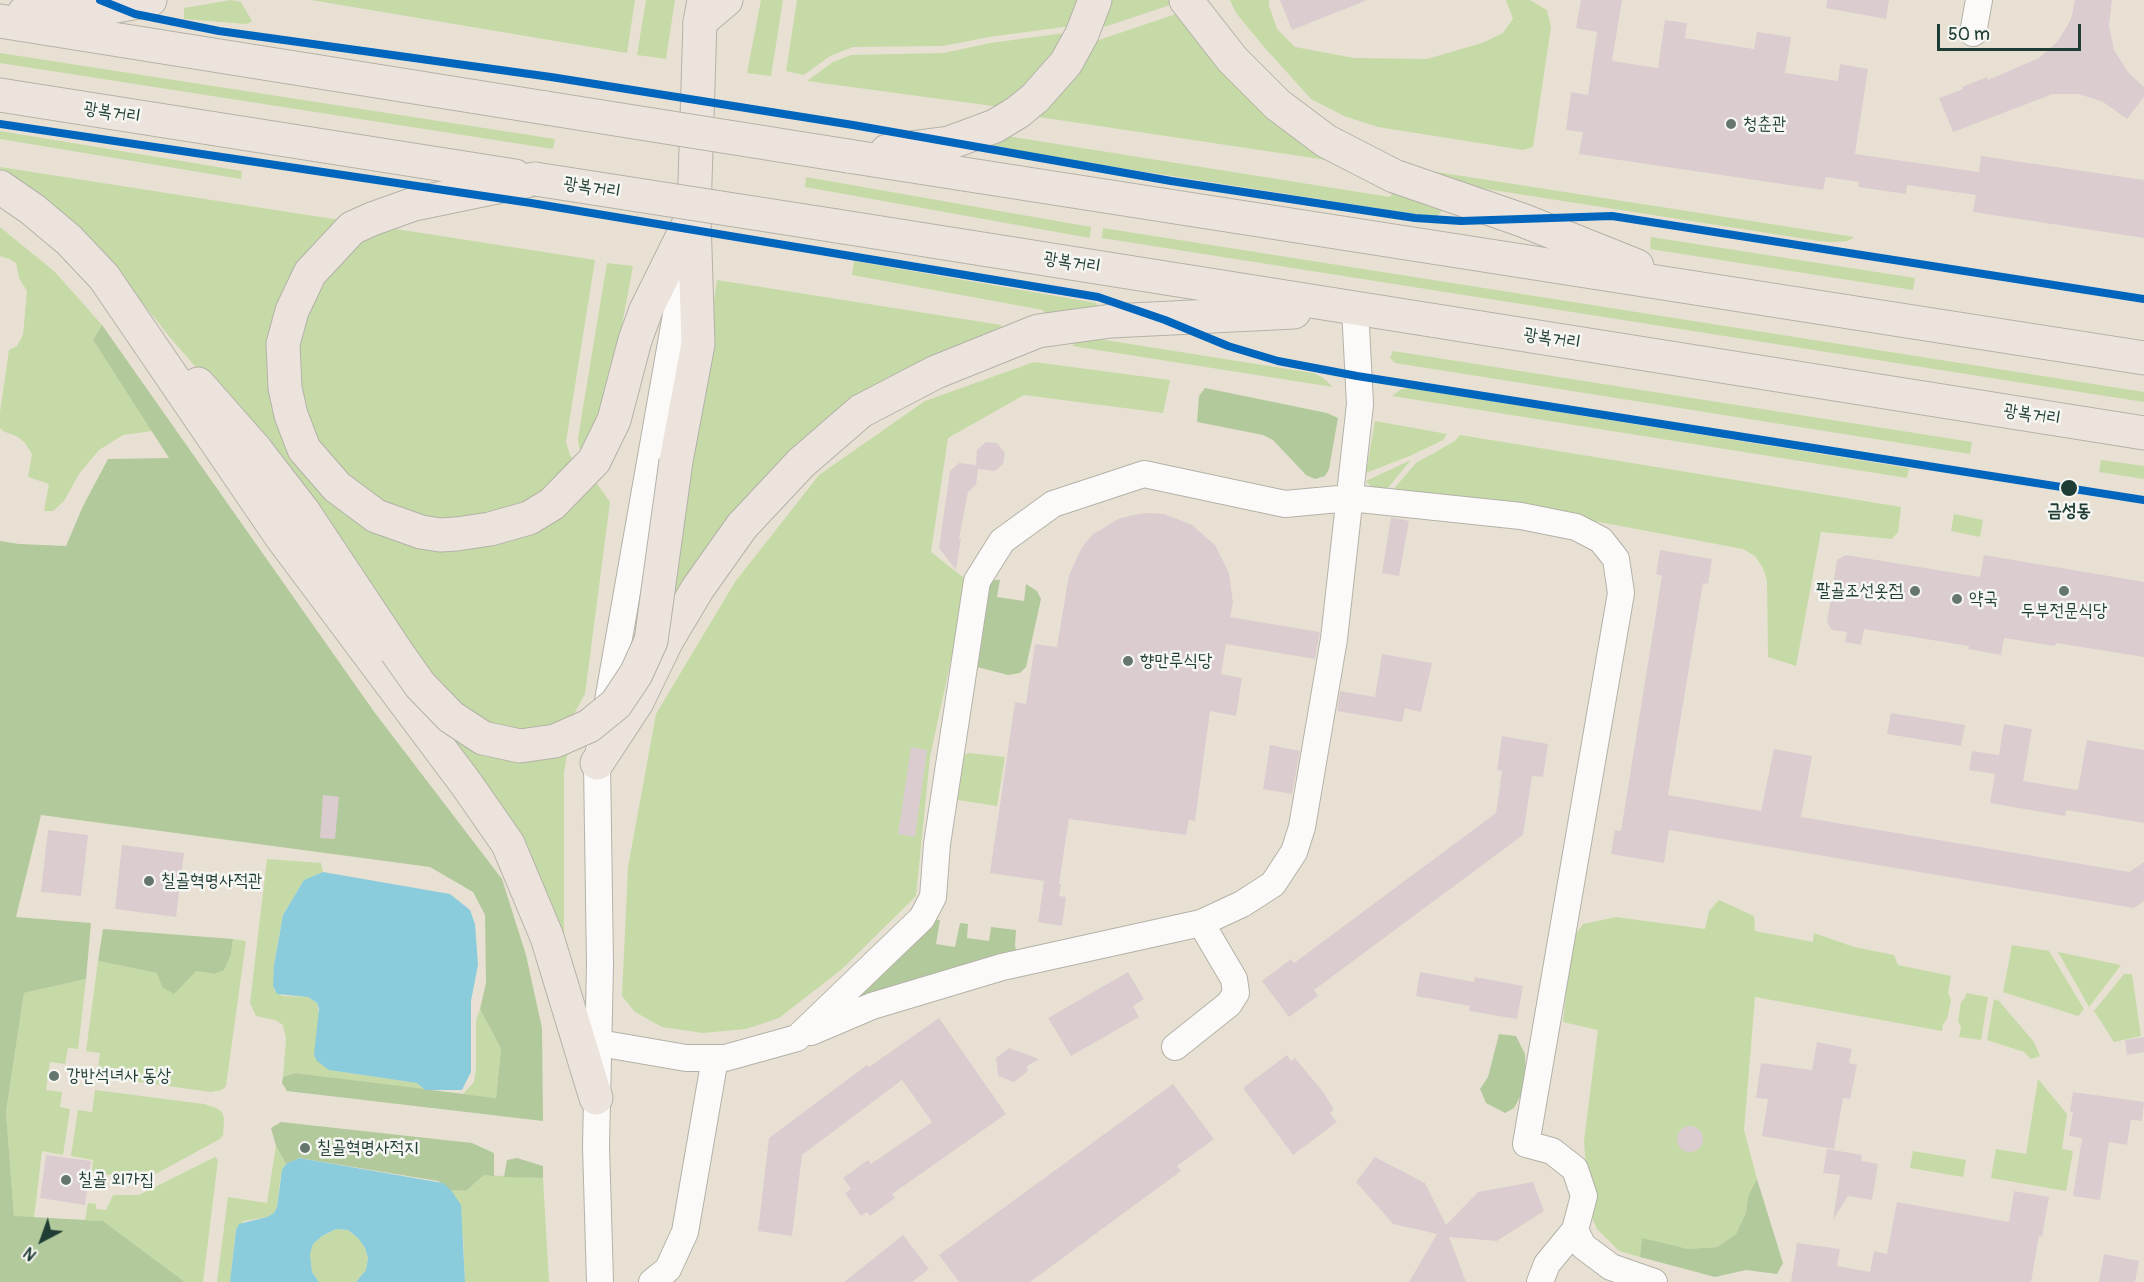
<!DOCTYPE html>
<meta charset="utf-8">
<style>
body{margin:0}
#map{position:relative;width:2144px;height:1282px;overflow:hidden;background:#e8e1d3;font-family:Pangolin,sans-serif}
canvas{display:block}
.north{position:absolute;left:12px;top:1210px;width:60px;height:60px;-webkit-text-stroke:4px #f6f6f2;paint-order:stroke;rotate:221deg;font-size:16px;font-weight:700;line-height:24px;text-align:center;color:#1f3d34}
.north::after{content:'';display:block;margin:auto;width:21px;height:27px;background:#1f3d34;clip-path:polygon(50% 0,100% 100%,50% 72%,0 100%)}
.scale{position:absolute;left:1937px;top:24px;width:144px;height:27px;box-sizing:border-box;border:3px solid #1f3d34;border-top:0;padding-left:8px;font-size:18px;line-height:21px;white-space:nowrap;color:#1f3d34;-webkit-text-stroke:4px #f6f6f2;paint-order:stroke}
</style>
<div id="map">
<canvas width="2144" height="1282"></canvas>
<div class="north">N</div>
<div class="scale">50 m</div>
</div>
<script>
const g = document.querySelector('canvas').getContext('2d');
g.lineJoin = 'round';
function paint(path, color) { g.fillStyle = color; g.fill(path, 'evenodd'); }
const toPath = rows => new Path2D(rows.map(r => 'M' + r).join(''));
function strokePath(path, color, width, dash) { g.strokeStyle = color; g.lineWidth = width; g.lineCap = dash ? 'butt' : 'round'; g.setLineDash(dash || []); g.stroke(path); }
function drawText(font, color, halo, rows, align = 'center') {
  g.font = font + ' Pangolin,"Poor Story",sans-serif'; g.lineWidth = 5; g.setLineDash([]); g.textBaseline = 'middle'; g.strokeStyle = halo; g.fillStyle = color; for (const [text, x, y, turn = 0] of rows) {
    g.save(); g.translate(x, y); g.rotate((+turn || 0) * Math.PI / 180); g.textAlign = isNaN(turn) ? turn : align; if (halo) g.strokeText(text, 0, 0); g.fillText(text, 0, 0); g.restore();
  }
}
paint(toPath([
 [231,0,241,2,252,21,247,24,184,19,184,8],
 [311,0,635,0,627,53],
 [646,0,675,0,666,59,637,55],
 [761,0,783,0,771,76,747,73],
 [797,0,1079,0,1071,26,989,37,943,46,853,47,830,56,804,75,786,71],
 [1102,0,1174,0,1176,3,1098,29],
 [1230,0,1269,0,1269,6,1277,29,1295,47,1354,58,1427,59,1482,43,1503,33,1513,19,1506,0,1530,0,1547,10,1551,27,1533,147,1523,150,1378,127,1344,116,1311,99,1265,48,1236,13],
 [1182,12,1340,162,1032,116,1096,41],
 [1065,33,1070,34,1021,94,1000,107,807,81,833,62,851,55,944,53,990,43],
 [0,53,555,139,553,149,0,63],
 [0,131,242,171,241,179,0,139],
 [994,134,1390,197,1395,188,1441,208,1441,212,1437,216,1428,216,993,148],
 [0,167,346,221,291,278,293,446,429,543,593,478,610,502,585,694,575,712,564,772,564,940,262,443,173,341,120,275,0,176],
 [1430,171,1854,237,1848,241,1832,242,1819,241,1480,188],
 [806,177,1091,227,1090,238,805,187],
 [0,227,55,272,102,325,93,340,152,431,123,435,99,450,79,474,64,501,53,511,44,511,49,484,28,477,32,454,25,443,18,437,3,431,0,428,0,412,9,350,17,346,23,335,27,291,19,278,16,263,9,259,0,256],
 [383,227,595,260,566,442,570,455,576,463,545,494,492,519,454,523,380,507,315,446,294,383,303,318,317,281,340,255],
 [1103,228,2144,392,2144,402,1102,238],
 [1651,237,1915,278,1913,290,1650,249],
 [854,261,1096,303,1100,310,1048,323,1043,310,852,275],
 [607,263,633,266,606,410,583,454,579,447,578,438],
 [717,280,1001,325,1001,334,901,377,665,633],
 [1092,338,1313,373,1322,377,1333,387,1072,346,1076,342],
 [1393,351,1972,442,1970,454,1395,363,1390,358],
 [1034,362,1170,380,1163,413,1024,395,948,438,931,552,968,581,930,757,916,896,842,969,779,1018,746,1029,703,1033,662,1027,635,1012,622,996,628,867,656,714,735,582,819,475,925,401],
 [1408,388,1909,468,1907,478,1392,396,1400,390],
 [1375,421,1447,434,1443,440,1412,455,1366,473],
 [1460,435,1901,507,1898,532,1892,539,1821,532,1796,666,1768,657,1767,581,1763,568,1755,556,1743,549,1567,516,1391,492,1416,463,1455,441],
 [1411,460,1386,490,1372,488,1366,481],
 [2101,460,2144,466,2144,479,2099,472],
 [1954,514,1983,520,1980,537,1951,531],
 [969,753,1005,757,997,806,951,799,962,756],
 [267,859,321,863,323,872,304,880,283,915,274,965,274,990,282,996,308,997,317,1003,329,1070,417,1083,425,1090,295,1073,283,1077,286,1039,283,1025,275,1020,256,1016,250,1003],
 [1719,900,1754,916,1755,931,1813,942,1814,933,1854,947,1894,955,1898,965,1951,976,1948,993,1951,1000,1947,1019,1943,1024,1942,1031,1755,997,1744,1130,1757,1179,1748,1196,1746,1212,1736,1234,1717,1247,1688,1249,1642,1239,1640,1257,1619,1251,1597,1229,1589,1211,1584,1141,1598,1030,1563,1022,1572,939,1583,924,1616,917,1705,929,1709,911],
 [233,939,246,941,226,1086,222,1090,211,1092,97,1076,100,1053,86,1051,98,961,157,973,162,987,196,971,214,974,231,954],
 [2012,945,2049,951,2084,1009,2078,1016,2003,992],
 [2058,952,2121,965,2089,1007],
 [2124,974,2132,974,2141,1036,2114,1042,2094,1011],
 [86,979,78,1049,68,1048,65,1064,50,1062,46,1090,62,1092,60,1107,70,1109,63,1155,42,1151,34,1218,14,1217,6,1112,24,993],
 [1966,993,1988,997,1981,1040,1959,1037,1961,1028,1958,1021,1961,1002,1965,998],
 [1994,999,1999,1001,2034,1042,2040,1056,2031,1059,2024,1052,1987,1040],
 [480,1009,501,1049,496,1098,463,1094,474,1082,476,1068,476,1021],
 [2038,1079,2067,1114,2062,1149,2073,1151,2066,1191,1991,1178,1996,1149,2026,1154],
 [95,1090,204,1104,216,1108,222,1112,224,1118,223,1135,220,1139,137,1184,111,1180,111,1175,92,1172,93,1160,71,1156,78,1110,92,1112],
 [276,1146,286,1164,280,1180,277,1207,274,1213,267,1217,244,1221,236,1230,230,1282,217,1282,228,1197,267,1203],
 [1913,1151,1966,1160,1963,1177,1910,1168],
 [215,1157,218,1160,203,1282,185,1282,103,1221,85,1220,88,1203,96,1204,96,1209,106,1210,113,1195,139,1195],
 [484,1175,543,1178,549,1282,465,1282,463,1236,451,1190,466,1191],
 [336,1229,348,1230,358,1238,365,1248,368,1258,366,1270,356,1282,319,1282,312,1272,310,1254,313,1244,322,1236]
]), '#c5daa6');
paint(toPath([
 [102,325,375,713,502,879,526,955,542,1028,543,1121,287,1091,282,1083,283,1077,295,1073,496,1098,501,1049,480,1009,486,983,485,915,473,892,430,867,41,815,16,917,91,923,86,979,24,993,6,1112,14,1216,103,1221,185,1282,0,1282,0,541,19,544,66,546,83,506,108,459,169,458,93,340],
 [1205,388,1327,413,1338,418,1329,469,1325,476,1315,479,1306,475,1273,440,1263,435,1197,422,1199,396],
 [994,580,1000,580,997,597,1024,601,1026,584,1037,591,1041,599,1026,667,1020,673,1008,675,977,667,972,660,986,587],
 [931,919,940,920,936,944,955,947,960,923,968,924,967,938,989,941,991,927,1016,930,1015,946,1018,956,867,999,858,994],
 [103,929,233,939,231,954,224,970,214,974,196,971,174,994,162,987,157,973,98,961],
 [1499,1034,1516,1036,1525,1054,1526,1081,1522,1093,1514,1108,1505,1113,1486,1103,1480,1089,1488,1077],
 [281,1122,472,1143,494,1153,494,1176,484,1175,466,1191,451,1190,438,1181,299,1158,286,1164,276,1146,271,1128],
 [517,1158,543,1166,543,1178,504,1177,507,1160],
 [1757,1179,1783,1263,1777,1274,1746,1270,1715,1277,1640,1257,1642,1238,1688,1249,1717,1247,1736,1234,1746,1212,1748,1196]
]), '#b2c99c');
paint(toPath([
 [323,872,450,894,470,910,475,924,478,965,471,1001,471,1072,462,1090,425,1090,417,1083,329,1070,317,1061,314,1055,319,1009,317,1003,308,997,277,994,273,986,274,965,283,915,304,880],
 [299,1158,443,1183,451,1190,461,1205,465,1282,356,1282,366,1270,368,1258,365,1248,358,1238,348,1230,336,1229,322,1236,313,1244,310,1254,312,1272,319,1282,230,1282,236,1230,239,1224,267,1217,274,1213,277,1207,282,1170,286,1164]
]), '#8acbdc');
paint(toPath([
 [1280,0,1365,0,1365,1,1292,30],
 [1581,0,1622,0,1612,61,1658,68,1665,20,1687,23,1685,38,1754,49,1757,32,1791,37,1785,73,1838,81,1840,64,1868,69,1855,154,1979,172,1981,156,2144,180,2144,238,1973,212,1976,195,1907,185,1906,194,1858,187,1859,182,1826,177,1823,190,1579,154,1583,132,1566,130,1571,92,1588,95,1597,32,1576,28],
 [1827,0,1889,0,1886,19,1826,8],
 [2075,0,2112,0,2109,25,2114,50,2128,72,2144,87,2144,97,2127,119,2103,102,2079,94,2053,94,1953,132,1939,98,1963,89,1962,87,1987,77,1988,80,2039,58,2058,41,2071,19],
 [986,442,997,443,1005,453,1003,464,995,471,978,469,976,485,968,492,959,539,961,539,956,570,939,548,950,471,959,463,976,465,977,450],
 [1148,513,1164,514,1192,525,1215,545,1229,573,1233,603,1230,617,1320,632,1315,659,1226,644,1221,674,1242,678,1236,716,1210,711,1195,821,1189,820,1186,835,1069,819,1059,884,1061,884,1059,896,1066,897,1062,926,1038,922,1044,881,990,873,1015,702,1026,704,1035,644,1057,647,1069,575,1082,547,1092,535,1118,519,1133,515],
 [1391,517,1409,521,1399,576,1382,573],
 [1660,550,1712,559,1708,584,1703,583,1668,795,1761,811,1774,749,1812,756,1801,817,2129,872,2144,862,2144,901,2134,908,1669,830,1664,863,1611,854,1615,830,1621,831,1662,576,1656,574],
 [1846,555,1980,577,1984,555,2144,582,2144,657,2056,643,2055,646,2004,638,2001,655,1968,649,1969,646,1864,629,1861,645,1845,642,1847,632,1832,630,1827,622,1837,560],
 [1382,654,1432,663,1421,712,1405,708,1402,722,1337,711,1340,691,1375,697],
 [1891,713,1965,725,1961,746,1887,734],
 [2004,724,2032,729,2023,781,2078,790,2087,740,2144,750,2144,823,2066,810,2065,816,1990,803,1995,774,1969,770,1972,751,1999,755],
 [1502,736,1548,744,1543,777,1532,776,1523,835,1314,990,1318,996,1289,1017,1262,981,1291,959,1294,963,1496,813,1502,771,1497,770],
 [1270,745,1300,751,1292,794,1263,789],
 [911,747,927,750,915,837,898,834],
 [323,795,339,797,335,839,320,838],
 [48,830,88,835,81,896,41,892],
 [122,845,184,853,176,917,115,909],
 [1128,972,1144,999,1133,1006,1139,1017,1071,1056,1048,1018],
 [1420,972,1474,982,1475,977,1523,986,1517,1019,1469,1011,1470,1006,1416,996],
 [939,1018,1006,1114,892,1194,895,1198,870,1216,867,1212,861,1216,845,1193,851,1189,843,1178,868,1160,871,1164,932,1122,902,1080,802,1155,792,1236,758,1231,769,1138,867,1065,869,1067],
 [2144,1037,2144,1052,2127,1055,2125,1040],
 [1817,1042,1852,1049,1849,1063,1857,1065,1850,1099,1843,1098,1834,1149,1762,1136,1768,1099,1756,1098,1761,1063,1812,1070],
 [1009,1048,1039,1059,1027,1066,1028,1071,1014,1082,998,1076,996,1058],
 [1287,1055,1291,1061,1295,1058,1324,1093,1334,1110,1330,1113,1337,1122,1293,1155,1243,1088],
 [1173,1084,1214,1139,1177,1166,1181,1171,1030,1282,959,1282,939,1255],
 [2073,1092,2144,1102,2142,1121,2131,1120,2127,1145,2109,1142,2100,1200,2073,1196,2082,1138,2069,1136,2073,1112,2070,1112],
 '1677 1139a13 13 0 1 1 26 0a13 13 0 1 1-26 0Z',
 [1827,1149,1862,1155,1861,1161,1878,1164,1872,1200,1848,1196,1833,1220,1840,1175,1823,1173],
 [46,1155,91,1161,85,1205,40,1198],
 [1375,1157,1425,1183,1446,1225,1478,1192,1533,1182,1544,1211,1497,1241,1449,1237,1466,1282,1409,1282,1437,1234,1393,1224,1356,1182],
 [2014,1191,2049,1197,2042,1237,2039,1236,2031,1282,1791,1282,1797,1243,1840,1249,1837,1266,1870,1272,1874,1251,1887,1254,1897,1202,2009,1222],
 [903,1235,929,1269,912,1282,844,1282],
 [2104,1254,2139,1261,2135,1282,2099,1282]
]), '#dbcdcf');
const minor = toPath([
 [1973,33,1979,0],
 [811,1032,872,1006,1002,967,1201,923,1242,904,1273,884,1294,852,1302,827,1334,639,1360,404,1355,308],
 [599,1043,686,1058,725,1058,797,1038,922,918,933,897,937,844,977,581,1002,541,1053,504,1144,474,1285,504,1350,498,1521,516,1576,527,1601,540,1616,559,1621,593,1526,1144,1552,1151,1575,1169,1584,1196,1575,1230,1583,1246,1611,1267,1654,1282],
 [1175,1047,1229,1004,1236,993,1234,979,1201,923],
 [600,1282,596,1146,600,965,597,763,686,258],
 [652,1282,668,1269,685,1232,715,1058],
 [1540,1282,1547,1264,1575,1230]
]);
const major = toPath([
 [694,213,700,22,704,0]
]);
const highway = toPath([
 [1186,0,1232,59,1278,105,1326,141,1394,176,1522,220,1637,266],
 [24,13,116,6,150,0],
 [0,21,546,108],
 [700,22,726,0],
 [0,95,515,176],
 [887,151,949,143,995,126,1018,112,1035,98,1066,63,1082,34,1095,0],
 [848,156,2144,358],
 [535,179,414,204,372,219,352,228,310,273,292,311,283,344,285,388,291,415,304,449,337,487,376,516,421,532,440,535,457,534,490,529,529,518,552,504,594,461,614,420,635,340,646,310,694,213],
 [0,187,32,209,69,240,104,277,280,535,467,785,508,844,547,937,596,1098],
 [837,226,2144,433],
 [198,384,256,450,303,511,396,651],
 [676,461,698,344,694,218],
 [597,763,637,702,667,640,698,588,742,526,801,463,861,411,936,372,1038,331,1111,321,1294,312]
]);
strokePath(minor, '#b3b2a8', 28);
strokePath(major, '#b3b2a8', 35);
strokePath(highway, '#b3b2a8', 35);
strokePath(minor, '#fcfaf8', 26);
strokePath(major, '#ece4dc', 33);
strokePath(highway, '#ece4dc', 33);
const highwayBridge = toPath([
 [546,108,848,156],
 [535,179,837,226],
 [396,651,420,685,451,717,483,738,520,746,555,741,589,726,616,704,636,674,651,641,676,461]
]);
strokePath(highwayBridge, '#b3b2a8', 35, []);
strokePath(highwayBridge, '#ece4dc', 33);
strokePath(toPath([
 [100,0,135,14,219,31,551,77,853,125,1171,181,1415,218,1461,221,1612,216,2144,299],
 [0,124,531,203,1098,297,1165,320,1228,346,1278,361,1357,376,2144,500]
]), '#0065bd', 8);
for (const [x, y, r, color] of [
 [1731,124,6,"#65766c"],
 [2069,488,9,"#1f3d34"],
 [1915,591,6,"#65766c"],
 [2064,591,6,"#65766c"],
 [1957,599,6,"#65766c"],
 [1128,661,6,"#65766c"],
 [149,881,6,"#65766c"],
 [54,1076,6,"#65766c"],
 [305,1148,6,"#65766c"],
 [66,1180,6,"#65766c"]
]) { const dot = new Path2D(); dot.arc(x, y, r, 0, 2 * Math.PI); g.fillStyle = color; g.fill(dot); strokePath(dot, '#f6f6f2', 2); }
drawText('18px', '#1f3d34', '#f6f6f2', [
 ["광복거리",112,113,9],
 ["광복거리",592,188,9],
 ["광복거리",1072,263,9],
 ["광복거리",1552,339,9],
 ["광복거리",2032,415,9]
]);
drawText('18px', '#1f3d34', '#f6f6f2', [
 ["청춘관",1743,124],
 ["팔골조선옷점",1903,591,"right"],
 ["약국",1969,599],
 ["두부전문식당",2064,611,"center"],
 ["향만루식당",1140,661],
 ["칠골혁명사적관",161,881],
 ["강반석녀사 동상",66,1076],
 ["칠골혁명사적지",317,1148],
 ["칠골 외가집",78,1180]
], 'left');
drawText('bold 18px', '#1f3d34', '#f6f6f2', [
 ["금성동",2069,511]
]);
</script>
